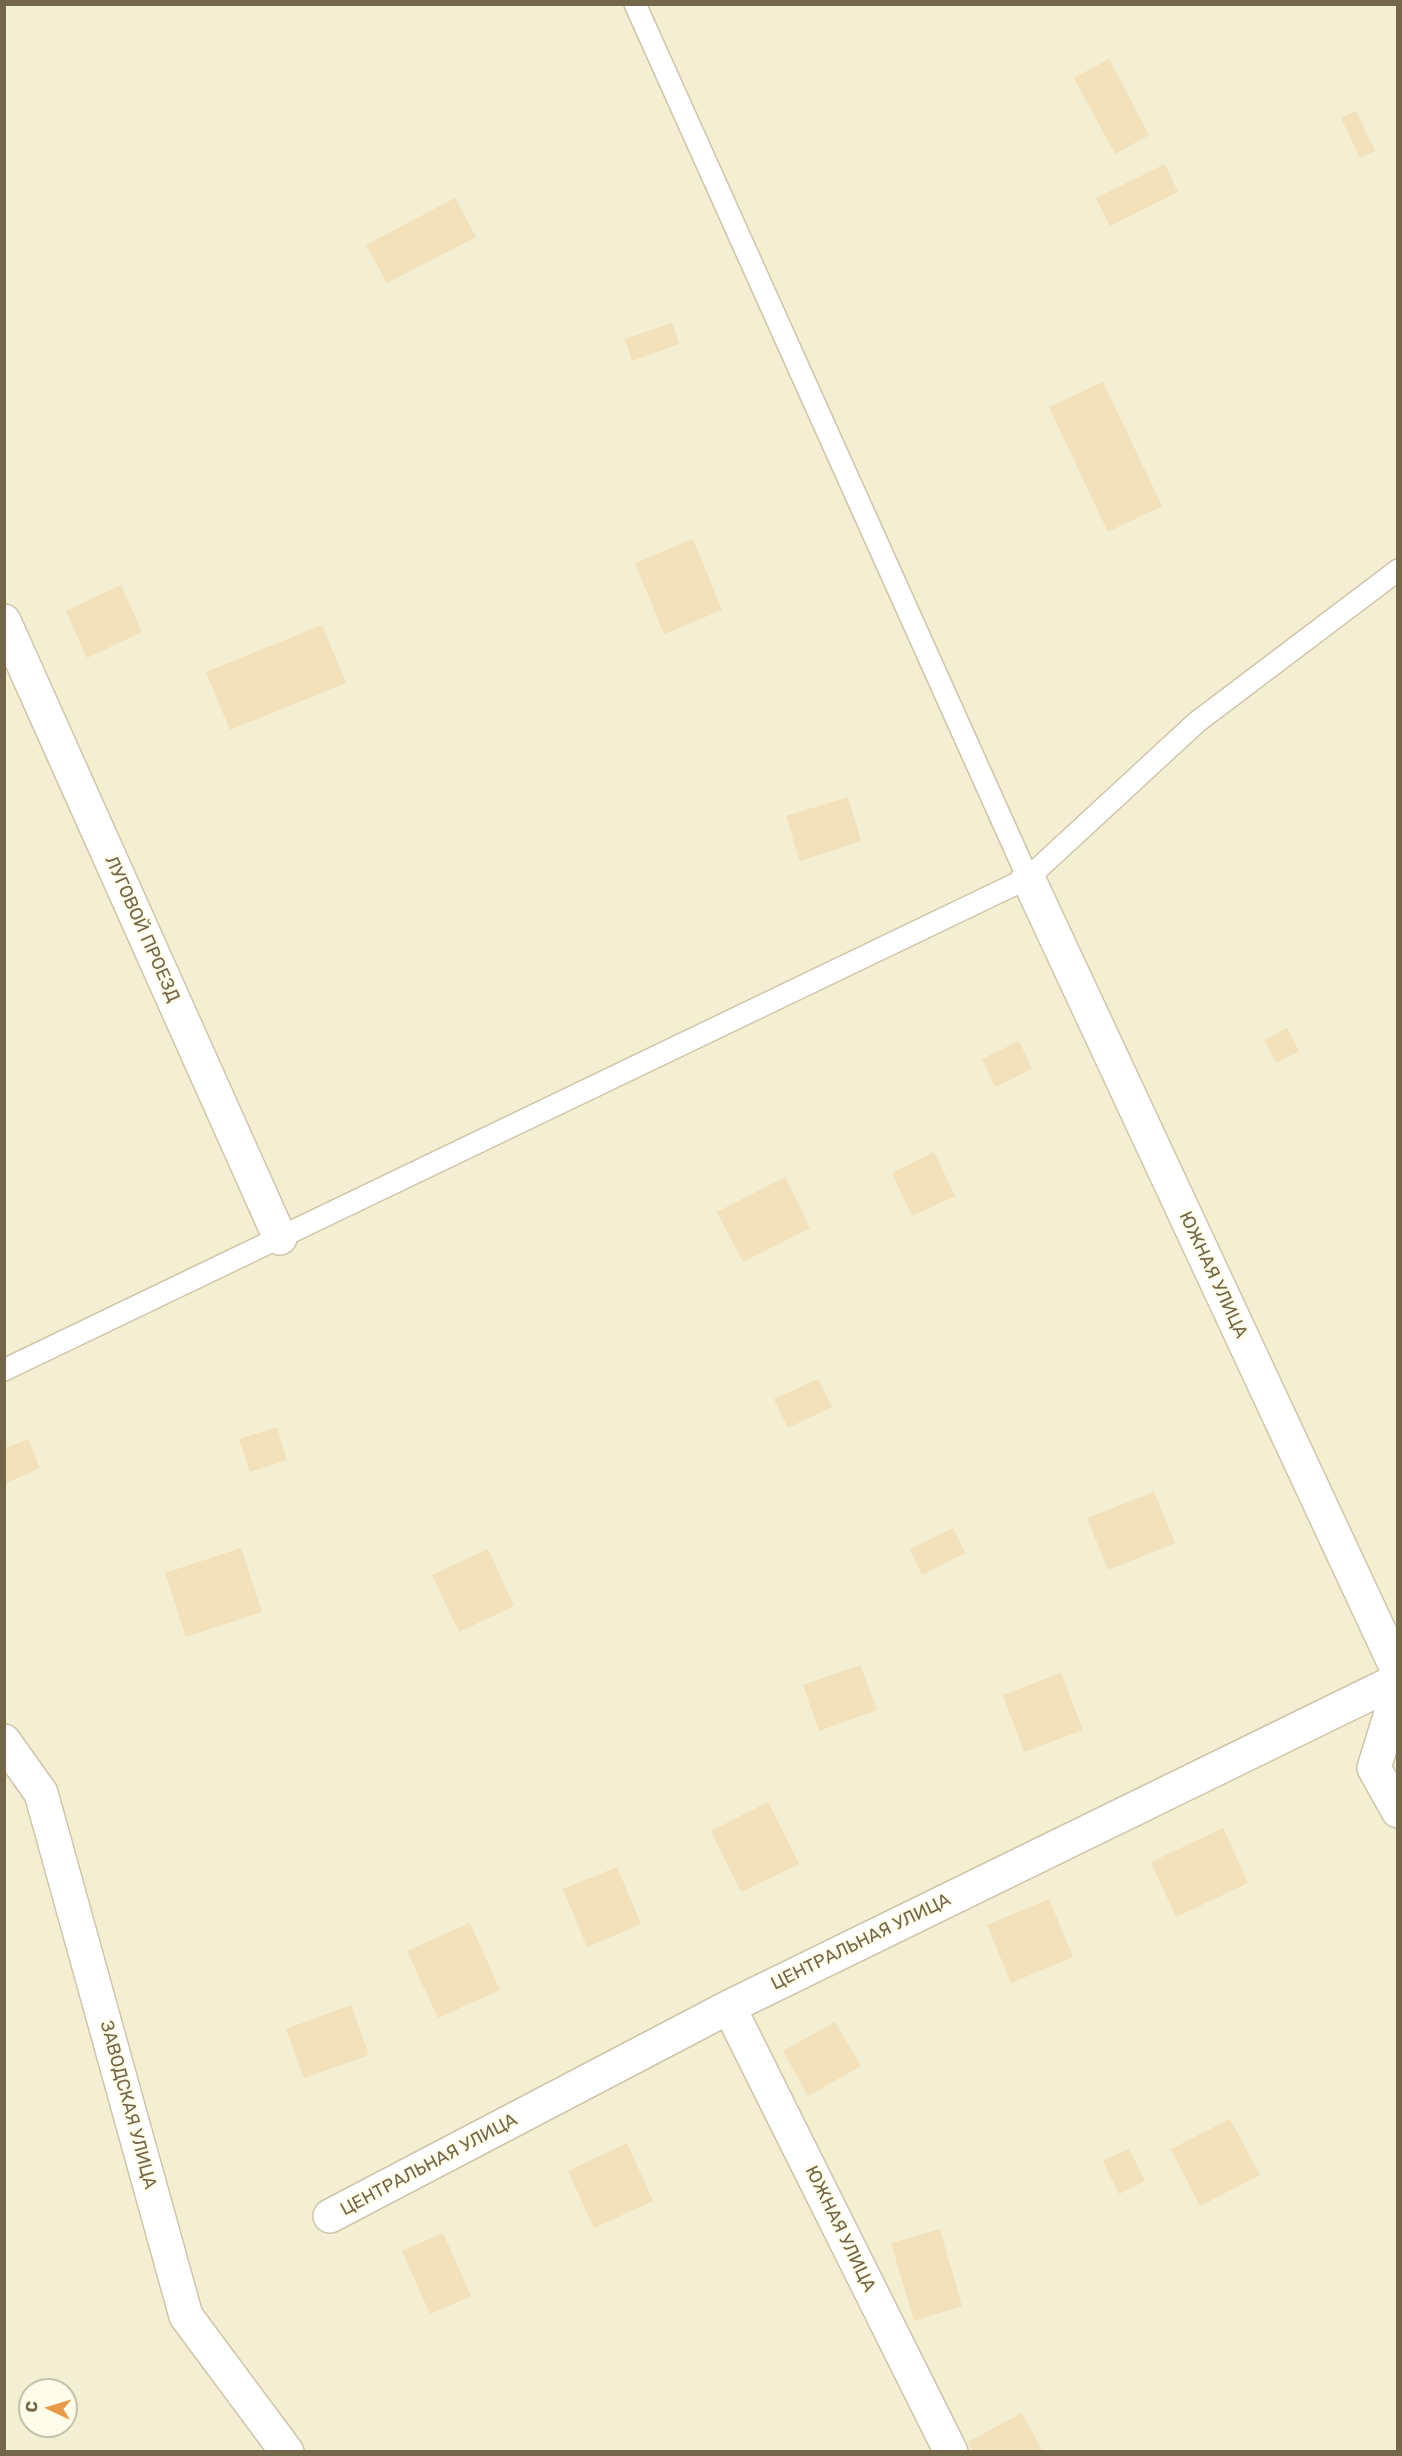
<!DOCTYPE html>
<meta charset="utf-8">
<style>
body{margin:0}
#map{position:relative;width:1402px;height:2456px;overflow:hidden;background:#fcfae3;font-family:Rubik,sans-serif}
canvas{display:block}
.frame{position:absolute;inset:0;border:6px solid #746649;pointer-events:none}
.north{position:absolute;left:18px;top:2378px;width:60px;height:60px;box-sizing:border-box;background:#fffdea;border:2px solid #c7c1aa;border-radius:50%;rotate:274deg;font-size:16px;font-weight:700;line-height:24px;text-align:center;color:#746649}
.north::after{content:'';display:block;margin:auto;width:21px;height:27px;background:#e79b48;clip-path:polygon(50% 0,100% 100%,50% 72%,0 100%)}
</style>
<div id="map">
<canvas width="1402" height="2456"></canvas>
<div class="frame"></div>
<div class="north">С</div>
</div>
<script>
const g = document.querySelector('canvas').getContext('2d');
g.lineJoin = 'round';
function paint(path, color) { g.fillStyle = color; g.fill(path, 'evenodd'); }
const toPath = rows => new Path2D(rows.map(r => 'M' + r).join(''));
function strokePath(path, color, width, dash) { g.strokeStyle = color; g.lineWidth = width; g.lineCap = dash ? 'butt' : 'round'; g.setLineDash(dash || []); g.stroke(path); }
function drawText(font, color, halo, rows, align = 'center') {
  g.font = font + ' Rubik,sans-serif'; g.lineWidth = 4.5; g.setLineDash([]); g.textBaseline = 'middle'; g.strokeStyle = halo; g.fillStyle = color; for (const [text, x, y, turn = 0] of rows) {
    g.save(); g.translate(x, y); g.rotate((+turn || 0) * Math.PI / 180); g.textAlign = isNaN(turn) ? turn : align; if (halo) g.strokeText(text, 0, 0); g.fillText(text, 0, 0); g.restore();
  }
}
paint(toPath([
 [5,5,1397,5,1397,2451,5,2452],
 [30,2390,66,2390,66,2426,30,2426]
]), '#f4eed2');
paint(toPath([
 [1109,59,1149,135,1115,154,1074,78],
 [1356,111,1375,151,1360,158,1341,118],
 [1165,164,1178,192,1110,226,1096,198],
 [455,198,476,237,387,283,366,245],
 [672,323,679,344,632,361,625,339],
 [1103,382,1162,506,1108,532,1049,407],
 [693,539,722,610,664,634,635,563],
 [121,585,142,632,87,658,66,611],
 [322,625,346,683,230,730,206,672],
 [848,797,861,841,800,861,786,816],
 [1287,1028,1299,1051,1277,1063,1264,1040],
 [1019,1041,1032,1069,995,1087,982,1059],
 [934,1152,955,1196,912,1216,892,1173],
 [785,1177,810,1228,743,1262,717,1212],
 [818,1379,832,1407,788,1428,774,1399],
 [277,1427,287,1460,250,1472,239,1439],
 [28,1439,40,1468,4,1484,4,1449],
 [1154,1492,1175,1543,1108,1570,1087,1518],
 [953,1528,965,1553,922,1575,910,1549],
 [241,1548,262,1612,186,1637,165,1573],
 [488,1549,514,1606,459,1632,432,1575],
 [860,1665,877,1710,819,1731,803,1685],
 [1061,1673,1083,1730,1024,1752,1003,1695],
 [768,1802,799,1864,741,1892,711,1831],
 [1223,1828,1248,1883,1176,1917,1151,1862],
 [617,1867,641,1924,587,1947,563,1889],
 [1049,1899,1073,1957,1011,1983,987,1925],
 [470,1923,500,1990,438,2018,407,1951],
 [351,2005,369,2055,304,2078,286,2029],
 [835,2022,861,2066,808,2096,783,2051],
 [1230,2119,1260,2175,1200,2206,1171,2149],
 [627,2143,653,2201,594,2228,568,2171],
 [1129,2149,1145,2181,1119,2194,1103,2161],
 [940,2229,962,2306,914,2321,891,2243],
 [443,2233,471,2296,430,2314,402,2251],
 [1022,2413,1043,2452,973,2452,968,2442]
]), '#f2e1bb');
const lane = toPath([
 [1028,878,1197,722,1398,570],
 [4,1370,1028,878,635,4]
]);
const street = toPath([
 [4,621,280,1238],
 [1028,878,1398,1671],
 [1398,1690,1374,1768,1398,1811],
 [4,1741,41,1793,186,2316,287,2452],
 [729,2007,951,2452],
 [330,2216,729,2007,1398,1680]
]);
strokePath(lane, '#cec5aa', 24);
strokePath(street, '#cec5aa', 36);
strokePath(lane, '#fff', 21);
strokePath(street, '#fff', 33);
drawText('18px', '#746649', '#fffdea', [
 ["ЛУГОВОЙ ПРОЕЗД",142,929,66],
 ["ЮЖНАЯ УЛИЦА",1213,1275,65],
 ["ЦЕНТРАЛЬНАЯ УЛИЦА",861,1942,-26],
 ["ЗАВОДСКАЯ УЛИЦА",128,2105,75],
 ["ЦЕНТРАЛЬНАЯ УЛИЦА",429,2165,-28],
 ["ЮЖНАЯ УЛИЦА",840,2229,64]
]);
</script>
